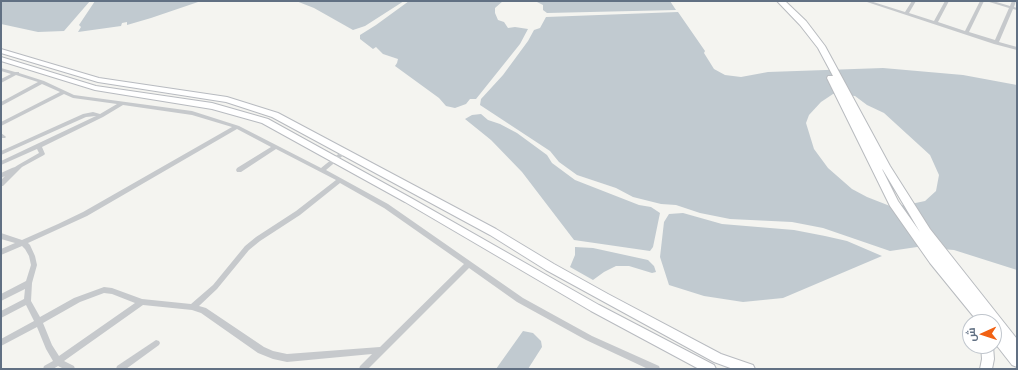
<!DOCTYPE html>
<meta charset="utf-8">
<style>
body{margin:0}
#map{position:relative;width:1018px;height:370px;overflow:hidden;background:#f4f4f0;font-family:"DM Sans",Cairo,sans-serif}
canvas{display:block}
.frame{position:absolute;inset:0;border:2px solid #617083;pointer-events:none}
.north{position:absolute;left:962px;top:314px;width:40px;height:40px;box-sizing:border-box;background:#fff;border:1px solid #c0c6cd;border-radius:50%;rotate:267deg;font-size:11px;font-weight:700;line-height:16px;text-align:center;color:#617083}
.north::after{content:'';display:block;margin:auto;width:14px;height:18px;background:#f16113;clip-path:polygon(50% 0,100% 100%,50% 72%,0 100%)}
</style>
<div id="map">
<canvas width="1018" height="370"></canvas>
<div class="frame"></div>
<div class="north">ش</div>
</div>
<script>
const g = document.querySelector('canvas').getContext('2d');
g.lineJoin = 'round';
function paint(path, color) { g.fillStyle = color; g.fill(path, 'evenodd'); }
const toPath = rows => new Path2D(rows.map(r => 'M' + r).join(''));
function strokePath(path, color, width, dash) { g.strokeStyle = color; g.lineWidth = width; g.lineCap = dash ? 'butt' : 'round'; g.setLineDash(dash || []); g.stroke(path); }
paint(toPath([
 [1,1,90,1,64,31,38,32,1,24],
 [95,1,201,1,151,18,127,25,127,22,122,23,121,26,78,32,81,27,79,25],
 [296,1,404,1,365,26,353,30,314,8],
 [409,1,503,1,495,8,495,13,498,20,504,22,508,28,515,27,528,29,520,44,476,99,470,99,466,104,455,108,446,106,439,98,395,66,397,63,398,59,383,54,376,47,373,49,360,39,360,35,376,25],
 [535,1,670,1,676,10,547,13,543,10,543,5],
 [678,12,705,51,704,53,714,69,725,75,741,77,768,72,883,68,963,75,1017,85,1017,270,954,250,917,247,890,251,823,228,792,222,730,219,700,213,676,205,661,204,633,197,616,188,577,175,559,162,550,151,480,105,481,99,503,75,528,41,534,30,540,28,546,17],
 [833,94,855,96,867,105,884,113,930,155,939,175,936,191,925,201,906,205,890,206,867,197,852,189,828,168,814,149,806,123,809,115,821,102],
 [481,114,488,120,500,124,517,133,547,155,552,163,575,180,639,205,651,207,660,213,653,247,650,251,574,240,522,172,491,140,465,119,472,115],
 [683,213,722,224,794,230,825,236,847,241,882,256,783,298,743,302,704,296,669,285,660,257,664,222,669,214],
 [575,247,593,248,648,260,654,266,656,272,652,273,629,266,616,266,604,272,593,280,570,267,575,255],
 [523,331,533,333,541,341,542,347,528,369,496,369]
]), '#c1cad0');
const secondary = toPath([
 [1,49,99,78,227,97,278,113,496,229,554,264,608,294,721,354,753,365,755,369,733,369,714,362,546,270,490,235,272,117,226,102,98,82,1,53,1,49],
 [1,57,96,86,212,103,268,119,411,198,599,305,714,365,716,369,699,369,591,311,405,202,262,123,212,109,95,90,1,61,1,57]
]);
const primary = toPath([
 [777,1,785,1,806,21,825,46,890,166,930,229,1017,339,1017,367,1012,365,994,342,994,322,978,322,930,263,890,206,827,78,828,76,833,76,818,48,800,25,777,1],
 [882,169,883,170,920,232,898,201,882,169],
 [981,346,993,346,994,359,992,369,980,369,982,359,981,346]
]);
strokePath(secondary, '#b8bbc0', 2);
strokePath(primary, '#b8bbbf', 2);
paint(toPath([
 [864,1,870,1,905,12,912,1,916,1,909,13,934,21,945,1,949,1,938,22,965,31,980,1,984,1,969,32,995,40,1009,8,986,1,993,1,1010,6,1012,1,1016,1,1014,7,1017,8,1017,10,1013,9,999,42,1017,47,1017,50,994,44,864,1],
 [1,68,15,72,19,72,19,73,44,81,74,95,192,111,239,126,321,168,342,151,346,151,347,152,346,153,326,170,388,204,523,298,592,336,659,366,660,369,648,369,586,340,517,302,469,268,368,369,359,369,360,366,372,354,287,362,273,359,258,353,201,313,192,310,143,305,64,361,74,366,75,369,64,369,58,366,53,369,43,369,44,366,53,361,46,349,37,327,1,346,1,339,34,321,26,305,1,318,1,311,24,299,25,289,1,301,1,294,26,281,31,265,29,256,25,249,22,246,1,255,1,249,15,243,1,239,1,233,22,240,58,224,83,212,232,127,192,115,123,105,103,117,42,147,45,154,44,155,22,167,3,186,1,186,1,180,5,176,1,178,1,173,12,168,15,167,18,165,39,153,37,149,1,165,1,161,96,116,86,117,1,155,1,151,83,114,93,112,100,114,117,104,73,98,64,94,1,126,1,122,60,92,42,84,1,106,1,102,38,82,16,75,1,83,1,79,11,74,1,71,1,68],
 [237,129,271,147,237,168,236,170,237,172,241,172,276,149,336,180,296,211,256,237,245,246,213,285,191,304,142,299,112,288,104,287,74,298,40,317,31,301,32,283,37,265,35,256,30,245,28,243,87,216,237,129],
 [340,183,384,208,464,264,380,347,287,354,273,351,264,347,206,308,199,306,217,289,249,250,260,241,300,215,340,183],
 [104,293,112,294,135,303,59,356,52,345,43,323,80,302,104,293],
 [1,133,5,136,6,137,5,138,1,138,1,133],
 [156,340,159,341,160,343,159,345,126,369,116,369,117,366,156,340]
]), '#c6c9cc');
paint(secondary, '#fff');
paint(primary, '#fff');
</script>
